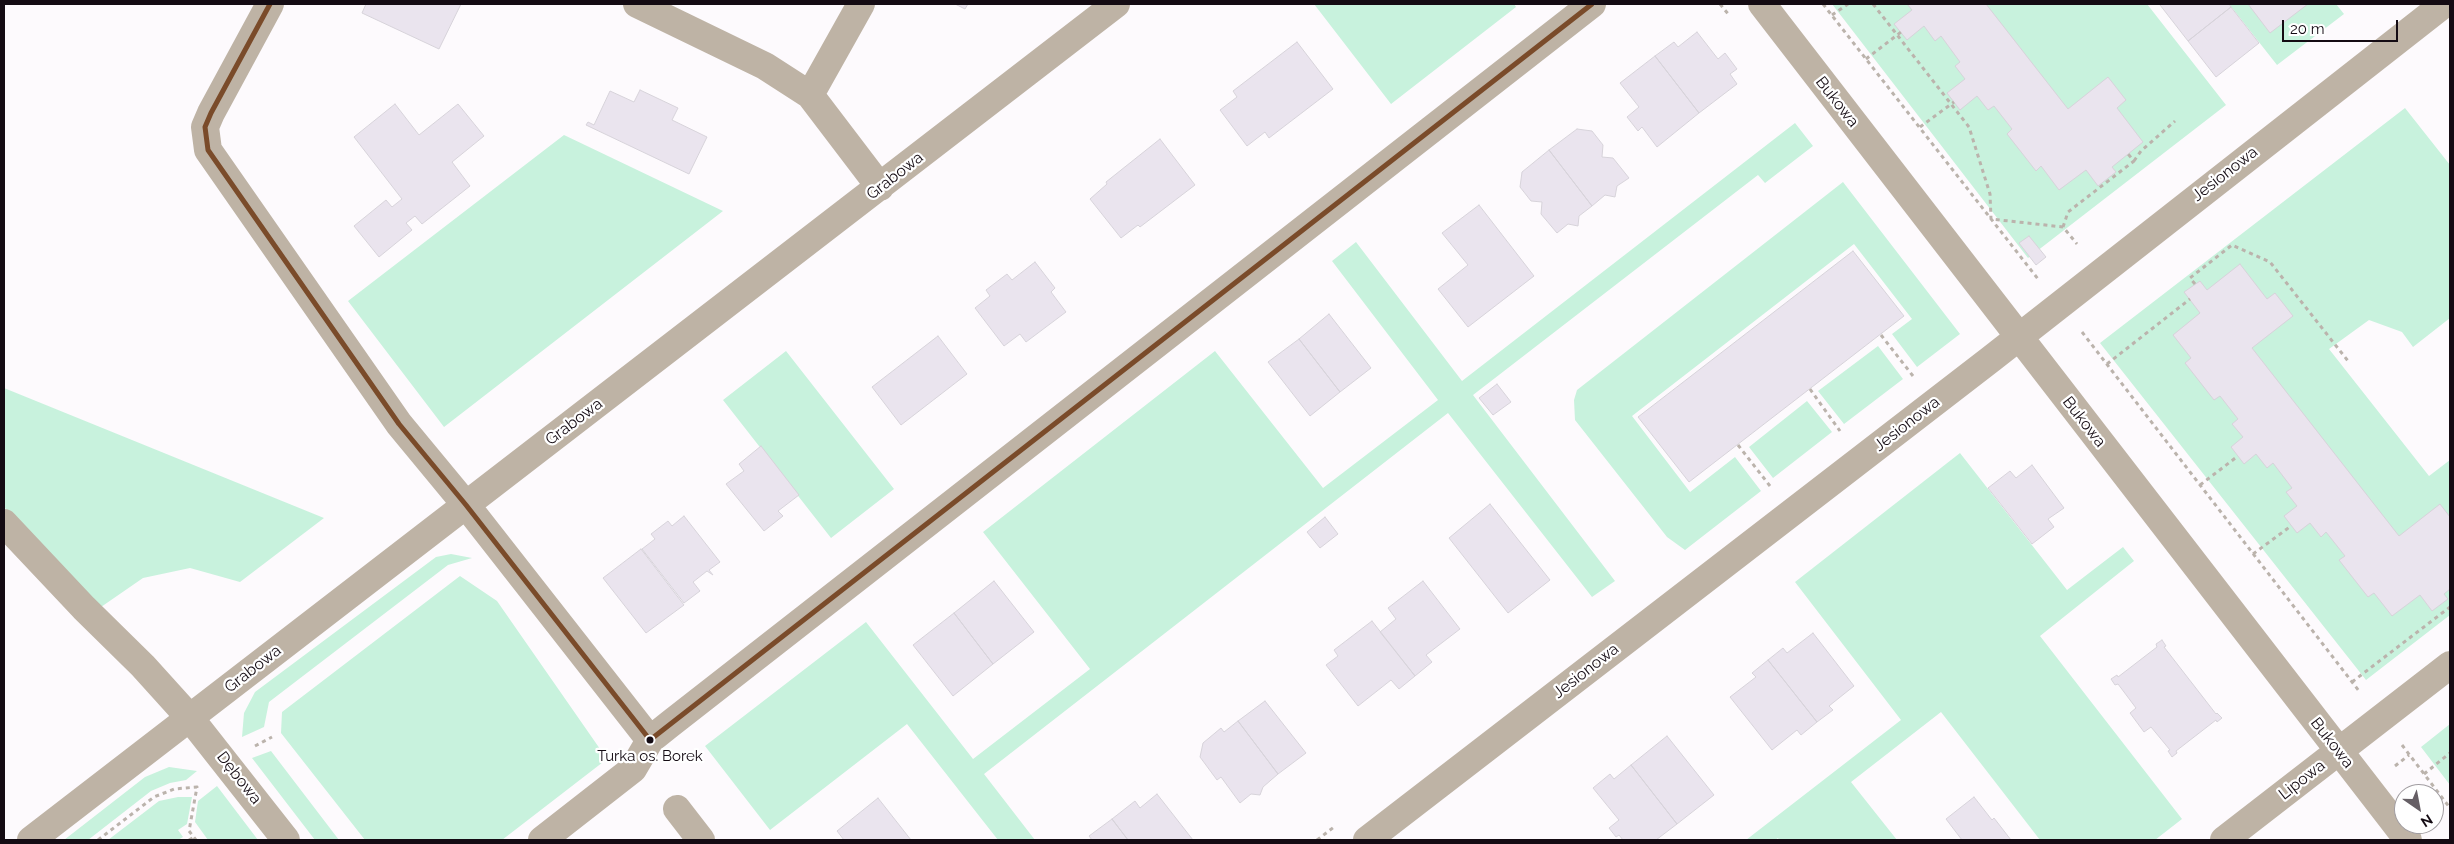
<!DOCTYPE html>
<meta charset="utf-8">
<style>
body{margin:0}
#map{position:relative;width:2454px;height:844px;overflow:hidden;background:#fdfafd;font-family:Raleway,sans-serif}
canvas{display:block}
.frame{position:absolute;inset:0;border:5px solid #140b13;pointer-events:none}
.north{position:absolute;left:2394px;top:784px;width:50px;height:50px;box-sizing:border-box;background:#fff;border:1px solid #a19da1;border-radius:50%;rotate:147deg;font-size:14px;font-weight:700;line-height:20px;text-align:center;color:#140b13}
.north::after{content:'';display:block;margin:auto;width:18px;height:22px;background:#665f65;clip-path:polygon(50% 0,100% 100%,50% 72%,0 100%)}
.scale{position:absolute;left:2282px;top:20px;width:116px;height:22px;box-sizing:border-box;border:2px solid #140b13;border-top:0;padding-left:6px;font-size:15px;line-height:18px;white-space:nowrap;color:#140b13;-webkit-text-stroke:4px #fff;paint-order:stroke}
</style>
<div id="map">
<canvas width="2454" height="844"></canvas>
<div class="frame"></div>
<div class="north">N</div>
<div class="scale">20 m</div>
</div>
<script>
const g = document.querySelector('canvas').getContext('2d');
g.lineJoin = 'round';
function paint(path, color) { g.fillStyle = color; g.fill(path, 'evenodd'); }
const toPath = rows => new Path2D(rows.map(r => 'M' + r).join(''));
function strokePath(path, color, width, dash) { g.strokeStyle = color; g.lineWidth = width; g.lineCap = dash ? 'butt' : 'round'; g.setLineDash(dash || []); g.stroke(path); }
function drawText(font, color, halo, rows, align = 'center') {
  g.font = font + ' Raleway,sans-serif'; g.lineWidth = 4.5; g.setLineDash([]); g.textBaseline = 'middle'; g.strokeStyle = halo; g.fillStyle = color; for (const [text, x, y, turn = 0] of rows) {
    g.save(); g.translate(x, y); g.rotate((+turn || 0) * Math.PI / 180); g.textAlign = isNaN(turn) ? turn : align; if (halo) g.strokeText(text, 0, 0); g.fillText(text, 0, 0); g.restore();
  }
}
paint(toPath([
 [1314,4,1514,4,1516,7,1391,104],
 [1832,4,2147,4,2226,105,2028,258],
 [2229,4,2336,4,2344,14,2277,65],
 [2405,108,2450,165,2450,318,2413,347,2402,332,2369,320,2329,349,2429,476,2450,460,2450,615,2366,680,2100,343],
 [1795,123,1813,146,1765,183,1758,175,1473,395,1615,581,1592,597,1448,413,984,774,1035,840,998,840,907,724,770,830,705,746,866,622,973,759,1090,669,983,532,1215,351,1323,488,1438,400,1332,261,1356,242,1462,381],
 [564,135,723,211,444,427,348,301],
 [1843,182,1960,334,1917,367,1892,334,1912,319,1854,244,1632,416,1690,492,1735,457,1761,491,1685,550,1667,537,1575,420,1574,400,1577,390],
 [1878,346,1903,379,1844,424,1818,391],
 [786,351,894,489,831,538,723,400],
 [4,388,324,518,240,582,190,568,143,578,101,607,4,507],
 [1807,401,1832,432,1773,478,1749,447],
 [1960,453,2067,590,2123,547,2134,561,2040,636,2182,819,2155,840,2040,840,1941,712,1851,782,1897,840,1779,840,1778,838,1775,840,1746,840,1901,720,1795,582],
 [451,554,472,558,448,565,269,702,264,727,242,737,244,713,255,692,436,557],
 [460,576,497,601,607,759,502,840,365,840,281,733,282,712],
 [2450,724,2450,785,2421,747],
 [271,751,339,840,315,840,252,758],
 [169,767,197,771,186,780,170,783,151,791,88,840,64,840,145,777],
 [217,786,258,840,208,840,195,822,198,801],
 [178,797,192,797,187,824,178,830,183,837,178,840,108,840,159,801]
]), '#c8f2dd');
const building = toPath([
 [366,4,461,4,439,49,362,13,366,4],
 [955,4,968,4,965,9,955,4],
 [1907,4,1986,4,2068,109,2108,77,2126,100,2117,108,2143,142,2112,167,2116,172,2098,186,2086,170,2059,190,2041,166,2036,171,2007,134,2012,129,1994,106,1988,110,1977,96,1960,110,1947,93,1965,79,1955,66,1960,62,1941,36,1935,41,1924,26,1907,40,1894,24,1912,10,1907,4],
 [2162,4,2229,4,2231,7,2188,41,2160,5,2162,4],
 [2248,4,2308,4,2270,33,2248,4],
 [2231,7,2259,43,2216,77,2188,41,2231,7],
 [1697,32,1718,59,1725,53,1737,69,1730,74,1737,84,1699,113,1655,56,1674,42,1678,47,1697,32],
 [1297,42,1333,89,1269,138,1265,132,1247,146,1220,110,1237,97,1233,91,1297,42],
 [1655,56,1699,113,1657,147,1642,127,1638,131,1627,117,1639,107,1620,83,1655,56],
 [640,90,678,108,672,120,707,137,689,174,586,125,588,122,594,125,610,91,634,102,640,90],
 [395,104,419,135,458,104,484,136,452,162,470,186,422,224,415,216,406,223,412,230,379,257,354,226,386,200,392,207,402,199,354,137,395,104],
 [1577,129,1592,131,1603,145,1602,157,1613,158,1629,178,1617,186,1615,197,1605,195,1592,206,1549,150,1577,129],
 [1160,139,1195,185,1140,227,1138,225,1121,238,1090,199,1107,184,1106,182,1160,139],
 [1549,150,1592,206,1579,216,1578,226,1568,224,1557,233,1541,214,1542,202,1531,201,1520,187,1522,172,1549,150],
 [1479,205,1534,276,1468,327,1438,289,1468,265,1442,233,1479,205],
 [2029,236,2046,257,2036,265,2019,243,2029,236],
 [1853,251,1904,316,1689,482,1638,417,1853,251],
 [1035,262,1055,288,1051,292,1066,312,1026,342,1020,334,1004,346,975,308,990,296,986,290,1007,274,1012,280,1035,262],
 [2240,264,2267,299,2275,293,2293,316,2252,348,2399,536,2440,504,2450,517,2450,589,2444,594,2448,599,2432,611,2420,595,2392,616,2374,593,2368,597,2339,560,2345,556,2326,532,2321,537,2310,523,2297,533,2284,516,2297,506,2286,492,2292,488,2273,463,2267,468,2256,454,2244,464,2231,447,2243,437,2232,424,2238,419,2220,396,2214,400,2185,363,2191,358,2173,335,2200,313,2184,292,2200,281,2207,290,2240,264],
 [1329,314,1371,368,1340,392,1299,339,1329,314],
 [938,336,967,374,901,425,872,387,938,336],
 [1299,339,1340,392,1310,416,1268,362,1299,339],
 [1497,384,1511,402,1493,415,1479,398,1497,384],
 [761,446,799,495,778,511,783,516,764,531,726,484,744,471,739,464,761,446],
 [2032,465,2064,508,2048,519,2054,527,2032,544,1988,488,2010,471,2016,478,2032,465],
 [1490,504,1550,580,1508,613,1449,538,1490,504],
 [684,516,720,562,709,570,713,575,707,571,693,582,700,591,684,603,642,549,655,539,651,534,668,521,672,526,684,516],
 [1325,517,1338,534,1320,548,1307,532,1325,517],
 [641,549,684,605,646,633,603,578,641,549],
 [994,581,1034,632,993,664,954,613,994,581],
 [1423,581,1460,629,1426,655,1432,662,1415,676,1380,632,1396,619,1388,608,1423,581],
 [954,613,993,664,953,696,913,645,954,613],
 [1372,621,1415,676,1399,689,1391,680,1358,706,1326,665,1338,656,1334,650,1372,621],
 [1813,633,1854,686,1829,706,1833,710,1817,722,1768,660,1783,648,1787,653,1813,633],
 [2162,640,2166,646,2164,647,2216,714,2217,713,2222,718,2217,722,2216,720,2176,751,2177,753,2172,757,2168,751,2170,750,2151,727,2144,732,2130,713,2136,708,2118,684,2115,685,2111,679,2117,675,2118,677,2157,647,2156,644,2162,640],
 [1768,660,1817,722,1801,735,1797,730,1772,750,1730,697,1756,677,1752,673,1768,660],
 [1265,701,1306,753,1278,774,1238,721,1265,701],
 [1238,721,1278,774,1263,787,1260,795,1251,794,1240,803,1221,777,1217,780,1200,757,1203,743,1221,728,1224,732,1238,721],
 [1667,736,1714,795,1677,824,1631,765,1667,736],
 [1631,765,1677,824,1656,840,1623,840,1619,835,1616,837,1609,828,1619,820,1593,788,1610,774,1614,779,1631,765],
 [1157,794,1193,840,1128,840,1112,819,1135,801,1140,808,1157,794],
 [1974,797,1992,820,1994,818,2011,840,1962,840,1946,819,1974,797],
 [878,798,911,840,844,840,837,831,878,798],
 [1112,819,1128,840,1092,840,1089,836,1112,819]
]);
paint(building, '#eae4ee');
strokePath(building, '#d7d3da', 1);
strokePath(toPath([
 [1720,4,1729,15],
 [1823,4,2038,279],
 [1873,4,1969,127,1990,194,1991,219,2063,227,2077,244],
 [1832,15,1848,4],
 [1866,59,1901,32],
 [1920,127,1954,102],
 [2134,161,2141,151,2175,121],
 [2063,227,2068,212,2134,161,2128,154],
 [2195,284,2190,278,2232,245,2270,262,2348,361],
 [2082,332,2359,691],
 [1881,335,1913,376],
 [2107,364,2190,299],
 [1810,389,1840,431],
 [1738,445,1770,486],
 [2200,485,2238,456],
 [2253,554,2291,526],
 [2352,682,2450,607],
 [2402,745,2450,808],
 [255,746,272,737],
 [2395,766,2409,755],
 [2424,774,2450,753],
 [98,840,154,797,174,789,197,787,189,831,196,840],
 [189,840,194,837],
 [1317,840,1334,827]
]), '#bbb3ac', 3, [4, 4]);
strokePath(toPath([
 [270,4,211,113,205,127,208,150,399,424,466,505,650,740],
 [637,4,765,66,810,95,880,187],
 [1762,4,2408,840],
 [810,95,861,4],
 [4,523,84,608,143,666,190,718,286,840],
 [677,809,701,840],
 [31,840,1116,4],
 [542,840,633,769,650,740,670,724,1592,4],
 [1367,840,1991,359,2444,4],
 [2224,840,2450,665]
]), '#beb3a5', 28);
strokePath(toPath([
 [270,4,211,113,205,127,208,150,399,424,466,505,650,740,1592,4]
]), '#7a4b2a', 5);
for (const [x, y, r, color] of [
 [650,740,4.5,"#140b13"]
]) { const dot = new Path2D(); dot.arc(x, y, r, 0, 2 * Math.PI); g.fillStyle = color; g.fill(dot); strokePath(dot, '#fff', 2); }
drawText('15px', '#140b13', '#fff', [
 ["Turka os. Borek",650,756]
]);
drawText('16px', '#140b13', '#fff', [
 ["Bukowa",1837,102,52],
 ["Jesionowa",2225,174,-38],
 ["Grabowa",895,176,-38],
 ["Grabowa",574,422,-37],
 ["Bukowa",2084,422,52],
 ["Jesionowa",1907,424,-38],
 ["Grabowa",253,669,-38],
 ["Jesionowa",1586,671,-38],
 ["Bukowa",2332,743,52],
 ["Dębowa",239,778,52],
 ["Lipowa",2302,780,-38]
]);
</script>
